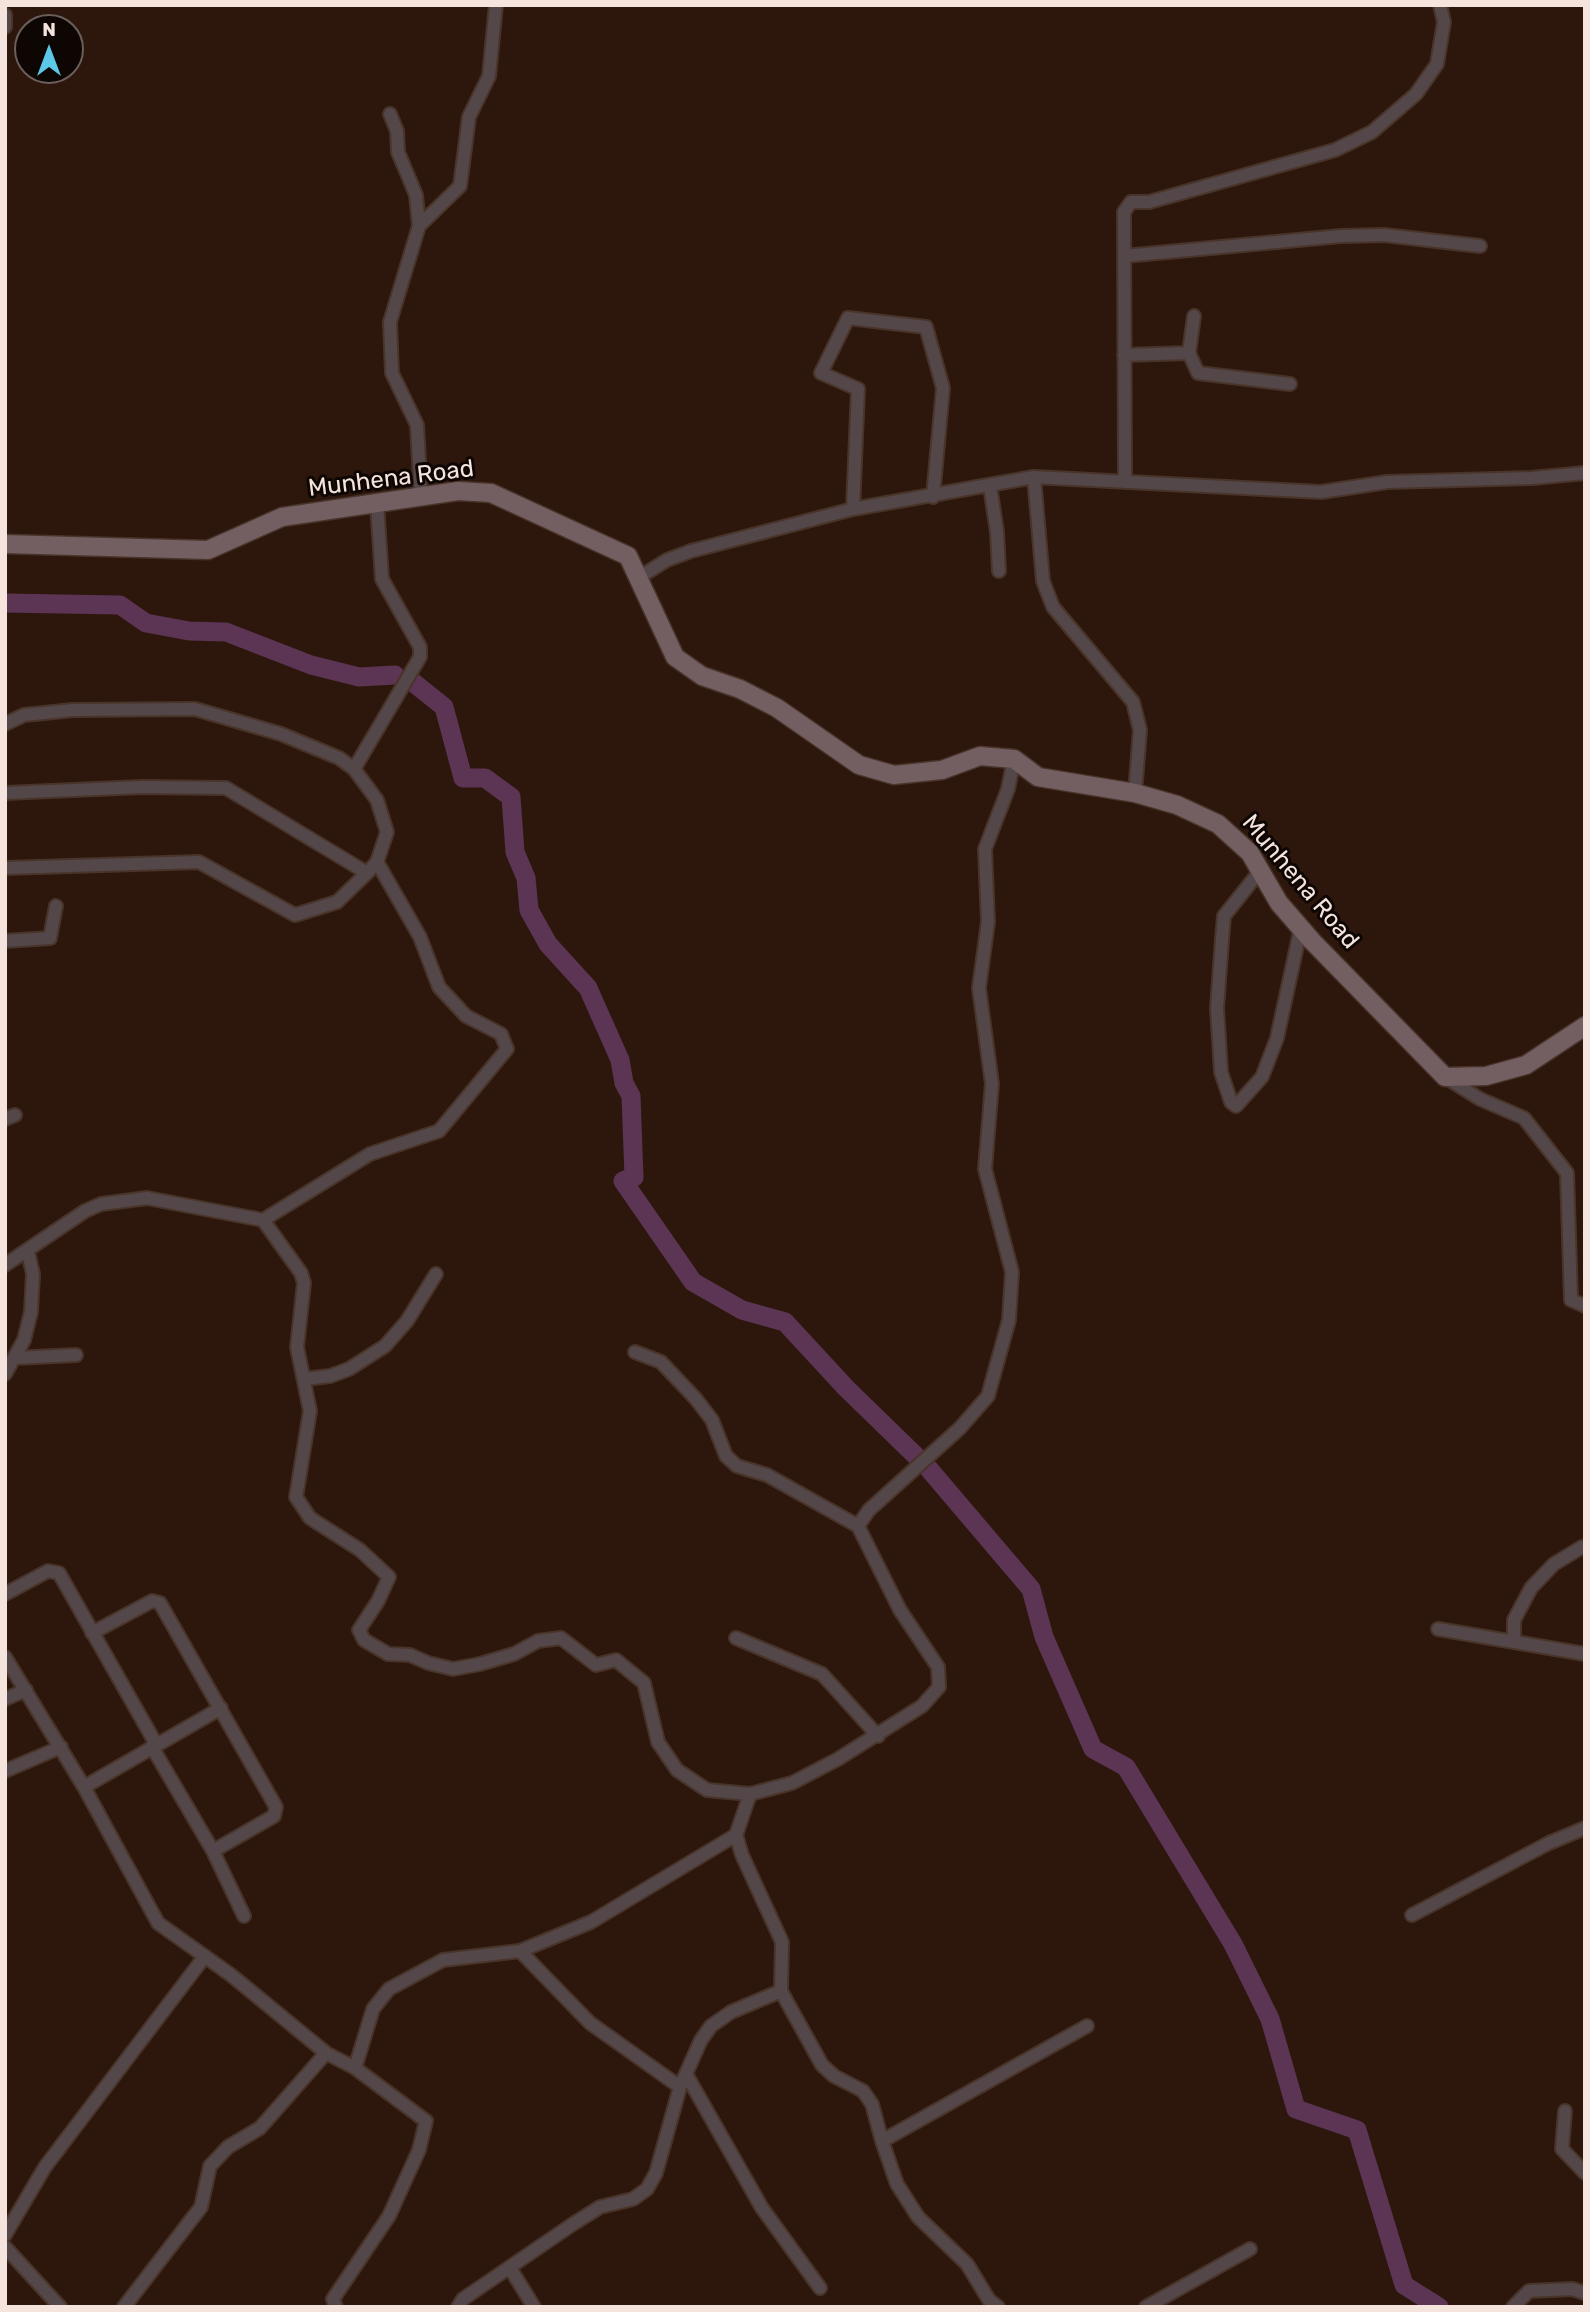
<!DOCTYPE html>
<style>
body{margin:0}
#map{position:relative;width:1590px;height:2312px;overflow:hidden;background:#2d170d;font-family:Rubik,sans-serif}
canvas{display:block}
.frame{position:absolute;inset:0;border:7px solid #f5e4dd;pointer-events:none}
.north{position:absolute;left:14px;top:14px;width:70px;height:70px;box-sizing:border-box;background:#0e0603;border:2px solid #6a5f5a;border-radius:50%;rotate:0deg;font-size:19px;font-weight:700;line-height:28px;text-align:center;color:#f5e4dd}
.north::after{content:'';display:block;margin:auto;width:24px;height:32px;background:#5ac8e6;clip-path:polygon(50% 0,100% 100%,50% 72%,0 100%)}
</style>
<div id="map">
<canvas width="1590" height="2312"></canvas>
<div class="frame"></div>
<div class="north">N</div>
</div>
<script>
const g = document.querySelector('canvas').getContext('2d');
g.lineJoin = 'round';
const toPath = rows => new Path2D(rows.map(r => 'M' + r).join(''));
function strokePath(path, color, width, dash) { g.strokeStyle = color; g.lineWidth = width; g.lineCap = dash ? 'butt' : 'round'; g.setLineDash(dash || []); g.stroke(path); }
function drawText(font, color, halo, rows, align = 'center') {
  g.font = font + ' Rubik,sans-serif'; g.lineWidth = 6; g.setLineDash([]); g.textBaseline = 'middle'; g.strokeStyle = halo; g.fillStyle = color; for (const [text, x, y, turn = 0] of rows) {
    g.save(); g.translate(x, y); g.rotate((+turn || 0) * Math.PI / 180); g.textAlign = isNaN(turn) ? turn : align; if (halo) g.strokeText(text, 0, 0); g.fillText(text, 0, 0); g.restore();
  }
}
strokePath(toPath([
 [5,603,120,605,146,623,189,631,226,632,311,665,359,677,395,675],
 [414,683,444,707,463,778,485,778,511,797,515,852,526,878,529,910,548,944,588,988,620,1060,624,1083,631,1096,634,1177,623,1181,693,1282,742,1310,785,1322,846,1388,919,1459],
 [929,1469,1031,1589,1044,1637,1093,1749,1126,1767,1233,1944,1270,2019,1296,2109,1357,2130,1404,2285,1439,2307]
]), '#5c3454', 19);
const street = toPath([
 [5,15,5,27],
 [390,114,397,131,398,152,416,195,419,226],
 [1124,256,1341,236,1384,235,1480,246],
 [1189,353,1198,373,1290,384],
 [1124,355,1189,353,1194,316],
 [1034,477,1043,581,1053,607,1133,702,1140,730,1135,793],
 [1125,482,1124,212,1131,202,1149,202,1335,150,1372,132,1416,94,1437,64,1444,22,1440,5],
 [990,486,997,532,999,571],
 [421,497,417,425,392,373,390,322,419,226,460,186,469,117,489,76,496,5],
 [853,509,858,389,821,373,848,318,926,327,943,388,933,497],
 [638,578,667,560,691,551,853,509,1034,477,1321,492,1387,482,1532,478,1585,473],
 [5,724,24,715,73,710,195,709,281,734,339,758,354,769],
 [5,793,142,787,226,788,367,873],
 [5,868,199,862,295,915,337,902,367,873,377,862,387,832,377,800,354,769,420,657,420,647,382,579,377,504],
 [1260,871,1224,916,1222,940,1217,1008,1221,1072,1231,1102,1236,1106,1262,1077,1277,1038,1301,927],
 [5,941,50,938,56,906],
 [1445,1077,1480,1099,1524,1118,1567,1173,1571,1300,1585,1306],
 [5,1119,15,1115],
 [263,1220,301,1273,304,1283,297,1347,310,1411,296,1497,310,1518,360,1550,389,1577,378,1601,359,1630,364,1640,388,1654,410,1655,428,1663,453,1669,480,1664,514,1654,538,1641,561,1638,596,1665,616,1660,644,1683,658,1742,677,1770,707,1790,750,1794],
 [5,1265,85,1211,101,1204,147,1198,263,1220,370,1154,439,1131,507,1049,501,1034,466,1016,439,987,420,937,377,862],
 [635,1352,661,1362,696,1399,712,1420,726,1456,737,1466,767,1475,858,1526],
 [14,1358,76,1355],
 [5,1374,24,1340,31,1312,33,1274,28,1252],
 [304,1379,330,1376,349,1369,385,1346,407,1321,436,1274],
 [5,1594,48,1571,59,1573,156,1744],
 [1438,1629,1585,1654],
 [92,1633,152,1601,160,1603,276,1807,274,1816,213,1851],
 [736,1638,822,1674,878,1736],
 [1514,1642,1514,1620,1531,1588,1554,1564,1582,1547],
 [5,1657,84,1787,158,1923,231,1975,326,2053,355,2068,426,2121,419,2150,389,2216,333,2299,336,2307],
 [5,1699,26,1690],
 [152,1747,213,1851,244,1916],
 [5,1771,61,1747],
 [84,1787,221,1708],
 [736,1835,742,1855,782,1942,781,1991,822,2065,834,2076,863,2091,872,2104,882,2141,1087,2026],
 [1412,1915,1549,1843,1585,1828],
 [520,1951,590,2023,680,2087],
 [355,2068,373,2009,389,1989,443,1960,520,1951,591,1922,736,1835,750,1794,792,1783,838,1759,922,1706,939,1687,938,1667,900,1610,858,1526,869,1510,960,1428,988,1396,1009,1320,1012,1272,985,1169,992,1084,979,988,988,922,985,849,1008,789,1014,759],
 [686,2074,762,2208,820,2288],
 [1565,2111,1562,2149,1585,2173],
 [882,2141,897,2184,918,2217,967,2264,989,2300,998,2307],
 [5,2235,45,2167,205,1956],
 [5,2247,60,2307],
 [510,2268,534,2307],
 [124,2307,201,2207,210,2166,228,2147,260,2128,326,2053],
 [458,2307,463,2299,573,2224,600,2207,633,2199,647,2189,656,2173,680,2087,701,2040,711,2026,731,2012,781,1991],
 [1146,2307,1250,2249],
 [1513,2307,1529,2291,1572,2289,1585,2293]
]);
const secondary = toPath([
 [5,544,208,550,282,517,458,491,491,493,628,556,675,657,702,676,740,689,777,708,859,765,894,775,942,770,980,756,1014,759,1038,777,1135,793,1177,805,1218,824,1250,853,1279,903,1312,941,1445,1077,1486,1076,1526,1065,1585,1026]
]);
strokePath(street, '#49342a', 16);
strokePath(secondary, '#49342a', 21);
strokePath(street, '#544749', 12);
strokePath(secondary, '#735e61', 18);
drawText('24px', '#f5e4dd', '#0e0603', [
 ["Munhena Road",391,479,-7],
 ["Munhena Road",1300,882,50]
]);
</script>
